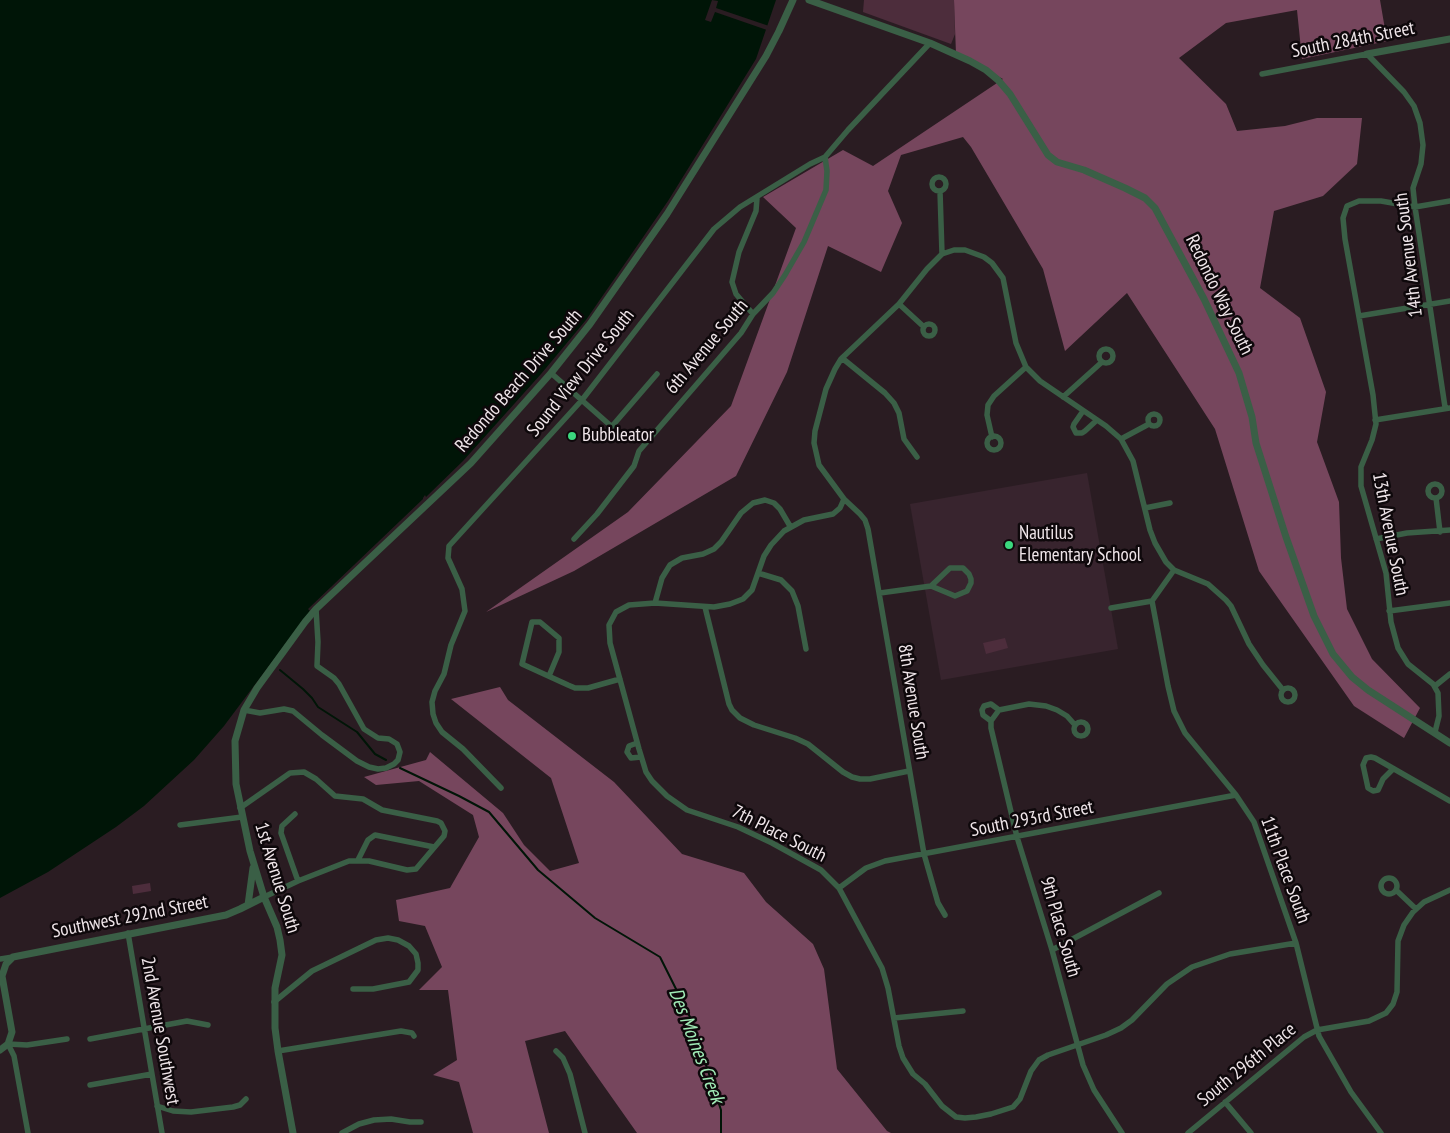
<!DOCTYPE html>
<style>
body{margin:0}
canvas{display:block;background:#2a1c22}
</style>
<canvas width="1450" height="1133"></canvas>
<script>
const g = document.querySelector('canvas').getContext('2d');
g.lineJoin = 'round';
function paint(path, color) { g.fillStyle = color; g.fill(path, 'evenodd'); }
const toPath = rows => new Path2D(rows.map(r => 'M' + r).join(''));
function strokePath(path, color, width, dash) { g.strokeStyle = color; g.lineWidth = width; g.lineCap = dash ? 'butt' : 'round'; g.setLineDash(dash || []); g.stroke(path); }
function drawText(font, color, halo, rows, align = 'center') {
  g.font = font + ' "PT Sans Narrow",sans-serif'; g.lineWidth = 5; g.setLineDash([]); g.textBaseline = 'middle'; g.strokeStyle = halo; g.fillStyle = color; for (const [text, x, y, turn = 0] of rows) {
    g.save(); g.translate(x, y); g.rotate((+turn || 0) * Math.PI / 180); g.textAlign = isNaN(turn) ? turn : align; if (halo) g.strokeText(text, 0, 0); g.fillText(text, 0, 0); g.restore();
  }
}
paint(toPath([
 [1087,473,1118,649,941,680,910,504]
]), '#38242e');
paint(toPath([
 [864,0,954,0,955,34,951,44,863,12],
 [1005,638,1008,648,986,654,983,643],
 [150,883,151,891,133,894,132,886]
]), '#4d2d3c');
paint(toPath([
 [954,0,1380,0,1387,41,1302,59,1297,10,1226,23,1179,58,1226,104,1237,131,1285,126,1317,118,1362,118,1357,164,1323,196,1274,211,1260,288,1300,318,1326,392,1317,442,1339,502,1341,558,1347,609,1372,659,1420,708,1404,738,1354,706,1259,571,1215,429,1127,293,1065,351,1043,269,971,147,963,137,901,155,888,191,902,223,881,272,828,246,787,372,736,476,574,571,486,612,628,512,731,406,796,228,763,197,843,150,873,166,1003,79,956,54],
 [500,687,508,700,614,782,682,854,744,873,766,902,813,944,824,969,837,1069,887,1131,891,1133,637,1133,565,1031,525,1041,549,1133,473,1133,459,1082,433,1075,457,1060,448,990,419,990,442,967,425,926,399,921,396,900,450,888,479,837,473,815,419,781,376,785,364,777,426,760,430,752,503,813,524,845,550,871,579,863,551,778,451,699]
]), '#76465d');
paint(toPath([
 [0,0,776,0,756,59,668,201,586,320,541,374,463,461,426,497,425,495,423,498,423,499,308,609,310,611,224,726,194,760,144,806,116,827,48,872,0,898]
]), '#001507');
paint(toPath([
 [712,0,718,1,716,8,769,26,767,30,715,12,711,22,705,20]
]), '#2a1c22');
strokePath(toPath([
 [280,670,303,689,312,698,318,707,357,732,375,754,386,760],
 [400,768,459,796,489,812,538,870,595,918,660,957,690,1017,721,1110,721,1133]
]), '#001507', 2);
strokePath(toPath([
 [1262,74,1367,54,1404,92,1414,106,1420,123,1423,145,1421,164,1413,188,1415,207,1445,407],
 [825,157,848,130,930,43],
 '932 184a7 7 0 1 1 14 0a7 7 0 1 1-14 0Z',
 [940,191,942,254],
 [899,304,924,327],
 [753,314,736,294,732,282,739,252,756,211,757,198],
 [1359,316,1450,301],
 '923 330a6 6 0 1 1 12 0a6 6 0 1 1-12 0Z',
 '1099 356a7 7 0 1 1 14 0a7 7 0 1 1-14 0Z',
 [842,358,885,393,894,403,899,413,904,439,917,457],
 [551,373,611,426],
 [1063,397,1102,362],
 [1083,411,1074,424,1073,427,1076,433,1082,433,1085,431,1097,420],
 '1148 420a6 6 0 1 1 12 0a6 6 0 1 1-12 0Z',
 [1375,420,1450,408],
 '987 443a7 7 0 1 1 14 0a7 7 0 1 1-14 0Z',
 [992,437,987,415,988,405,994,396,1026,367],
 [601,439,657,374],
 [1121,439,1149,424],
 '1428 491a7 7 0 1 1 14 0a7 7 0 1 1-14 0Z',
 [1436,498,1440,532],
 [844,499,860,514,865,520,868,529,924,854,938,903,945,915],
 [1145,508,1170,503],
 [574,539,597,514,634,466,639,451,741,333,753,314,773,293,785,275,804,242,826,190,827,171,825,157],
 [1376,539,1407,533,1450,530],
 [1174,570,1152,601,1168,686,1174,711,1185,733,1236,795,1254,822,1296,943,1319,1036,1351,1092,1381,1133],
 [758,573,781,580,792,591,798,606,806,649],
 [880,593,931,586,950,568,963,568,969,574,971,579,971,583,967,591,955,596,931,586],
 [655,603,662,578,670,565,682,558,703,554,714,549,721,542,741,513,753,503,765,500,774,503,780,509,790,526],
 [705,607,729,704,732,710,740,718,754,725,795,738,808,744,843,772,852,777,860,779,870,779,909,771],
 [1111,608,1152,601],
 [1389,611,1450,603],
 [549,676,559,652,559,638,540,622,532,622,522,664,568,685,575,688,588,688,620,679],
 [1435,686,1450,674],
 '1281 695a7 7 0 1 1 14 0a7 7 0 1 1-14 0Z',
 [1283,690,1263,665,1249,644,1231,606,1226,600,1208,584,1174,570,1166,562,1155,543,1150,530,1133,461,1121,439,1106,426,1040,381,1026,367,1016,343,1003,278,992,263,984,257,965,250,954,250,942,254,927,269,899,304,841,359,835,369,826,389,815,431,814,443,819,465,844,499,840,508,833,514,804,520,784,531,771,545,764,556,752,590,743,599,730,604,714,607,655,603,629,605,616,612,609,625,610,643,639,749,646,772,652,781,667,796,687,810,738,827,772,843,821,870,839,888,882,968,888,988,899,1046,903,1058,913,1074,925,1084,942,1106,956,1117,965,1118,976,1117,991,1114,1013,1107,1020,1099,1031,1071,1039,1060,1048,1055,1106,1035,1121,1028,1132,1020,1167,984,1192,967,1230,954,1296,943],
 [244,710,260,713,284,709,293,711,322,735,357,761,369,767,378,769,386,768,394,764,398,760,400,752,397,744,389,739,378,738,364,729,339,684,334,678,317,666,318,642,316,609],
 [991,721,983,715,982,710,984,706,991,704,999,710],
 '1074 729a7 7 0 1 1 14 0a7 7 0 1 1-14 0Z',
 [1075,725,1067,716,1057,710,1046,706,1029,704,999,710,991,721,991,728,1017,837,1052,950,1083,1065,1094,1090,1122,1133],
 [1435,732,1439,716,1438,693,1433,684,1408,664,1398,648,1391,622,1386,573,1361,486,1361,467,1372,440,1376,424,1373,395,1345,239,1343,218,1347,206,1359,201,1381,201,1415,207,1450,201],
 [637,743,629,746,627,752,631,758,641,757],
 [1393,769,1383,779,1378,790,1373,791,1368,788,1363,765,1366,758,1371,757,1375,758,1450,801],
 [501,788,463,749,442,732,436,723,433,714,432,702,435,691,444,674,451,645,465,611,462,589,448,558,449,546,582,400,714,229,740,207,810,164,825,157],
 [240,808,290,773,304,772,316,779,335,796,363,799,382,810,437,821,441,823,445,831,444,836,416,869,407,870,369,861,349,861,298,881,264,897],
 [295,814,282,826,281,833,298,881],
 [180,825,242,817],
 [358,860,368,840,375,835,434,847],
 '1381 886a8 8 0 1 1 16 0a8 8 0 1 1-16 0Z',
 [839,888,866,868,885,861,1236,795],
 [1396,890,1416,909],
 [128,933,162,1133],
 [1052,950,1159,893],
 [0,959,13,957],
 [274,1002,312,971,376,940,388,938,398,940,409,946,416,954,418,963,418,970,409,982,373,989,353,989],
 [894,1018,963,1011],
 [90,1039,187,1021,208,1025],
 [278,1051,401,1031,412,1033,414,1036],
 [556,1051,563,1058,570,1074,585,1133],
 [90,1085,152,1074],
 [1225,1102,1251,1133],
 [157,1106,173,1111,191,1112,233,1107,240,1105,246,1099],
 [28,1133,14,1056,8,1044,27,1045,67,1039],
 [342,1133,359,1124,374,1120,391,1119,410,1122,421,1122],
 [1188,1133,1304,1037,1317,1030,1369,1021,1386,1013,1393,1004,1397,992,1398,941,1404,925,1413,912,1424,902,1450,890]
]), '#3a5f46', 5.5);
strokePath(toPath([
 [809,0,930,43,970,61,986,70,998,80,1010,94,1048,155,1057,162,1084,170,1125,188,1145,198,1155,208,1204,299,1239,373,1252,417,1256,443,1286,537,1314,616,1333,654,1352,677,1368,690,1450,743],
 [1367,54,1450,39],
 [248,905,253,868],
 [0,1050,8,1044,12,1032,2,976,6,964,13,957,226,915,240,909,264,897],
 [293,1133,278,1051,275,1028,275,988,282,955,280,940,277,927,264,897,250,851,236,784,235,741,244,710,257,688,305,622,316,609,471,463,551,373,590,324,667,214,766,56,779,31,793,0]
]), '#3a5f46', 7);
for (const [x, y, r, color] of [
 [572,436,5,"#3bd77e"],
 [1009,545,5,"#3bd77e"]
]) { const dot = new Path2D(); dot.arc(x, y, r, 0, 2 * Math.PI); g.fillStyle = color; g.fill(dot); strokePath(dot, '#0e080b', 2); }
drawText('19px', '#efe5e9', '#0e080b', [
 ["South 284th Street",1353,40,-11],
 ["14th Avenue South",1409,255,-97],
 ["Redondo Way South",1219,295,64],
 ["6th Avenue South",707,347,-50],
 ["Sound View Drive South",581,373,-51],
 ["Redondo Beach Drive South",519,381,-49],
 ["13th Avenue South",1390,534,79],
 ["8th Avenue South",913,702,81],
 ["South 293rd Street",1032,819,-11],
 ["7th Place South",779,834,27],
 ["11th Place South",1285,870,70],
 ["1st Avenue South",277,878,73],
 ["Southwest 292nd Street",130,917,-11],
 ["9th Place South",1060,927,74],
 ["2nd Avenue Southwest",160,1031,80],
 ["South 296th Place",1247,1065,-39]
]);
drawText('19px', '#efe5e9', '#0e080b', [
 ["Bubbleator",582,436],
 ["Nautilus",1019,534],
 ["Elementary School",1019,556]
], 'left');
drawText('italic 20px', '#a0ebb6', '#0e080b', [
 ["Des Moines Creek",696,1046,69]
]);
</script>
